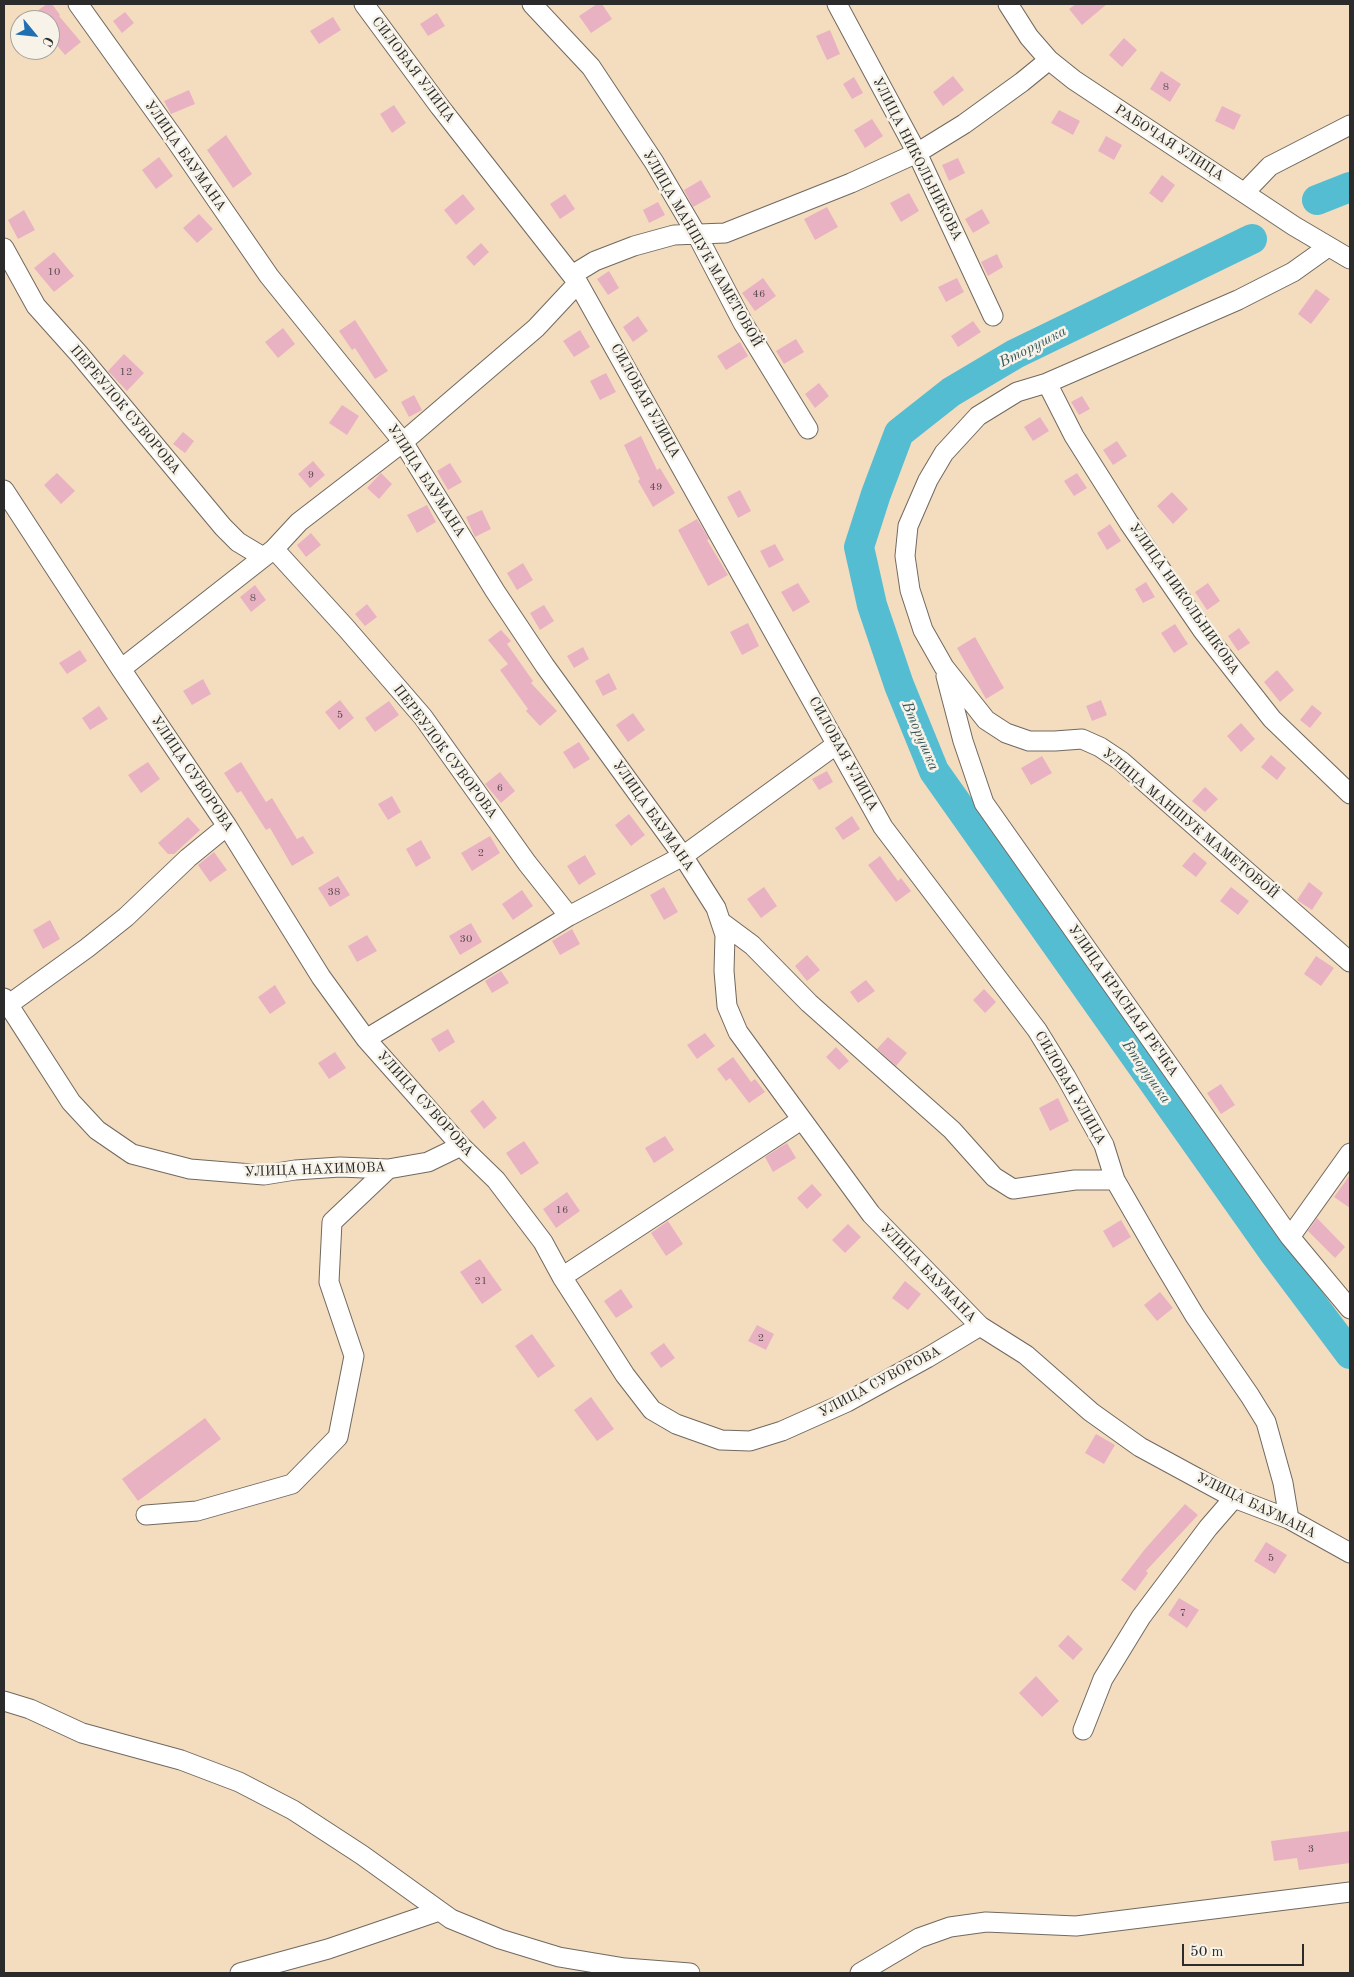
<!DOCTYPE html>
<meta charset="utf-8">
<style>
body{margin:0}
#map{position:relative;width:1354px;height:1977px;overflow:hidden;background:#f4dcbf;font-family:"Old Standard TT",serif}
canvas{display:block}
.frame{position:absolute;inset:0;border:5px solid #2b2b2b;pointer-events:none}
.north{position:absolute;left:10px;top:10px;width:50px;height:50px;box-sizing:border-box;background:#f7f3e8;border:1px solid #a5a39c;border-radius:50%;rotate:118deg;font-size:14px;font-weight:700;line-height:20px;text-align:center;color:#2b2b2b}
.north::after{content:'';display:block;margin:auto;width:18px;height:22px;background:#1f6fb2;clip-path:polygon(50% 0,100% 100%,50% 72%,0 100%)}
.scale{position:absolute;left:1182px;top:1944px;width:122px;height:22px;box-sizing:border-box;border:2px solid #2b2b2b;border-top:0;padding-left:6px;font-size:15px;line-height:18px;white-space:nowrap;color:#2b2b2b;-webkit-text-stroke:4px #f7f3e8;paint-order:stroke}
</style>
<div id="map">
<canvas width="1354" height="1977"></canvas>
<div class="frame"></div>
<div class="north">С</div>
<div class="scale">50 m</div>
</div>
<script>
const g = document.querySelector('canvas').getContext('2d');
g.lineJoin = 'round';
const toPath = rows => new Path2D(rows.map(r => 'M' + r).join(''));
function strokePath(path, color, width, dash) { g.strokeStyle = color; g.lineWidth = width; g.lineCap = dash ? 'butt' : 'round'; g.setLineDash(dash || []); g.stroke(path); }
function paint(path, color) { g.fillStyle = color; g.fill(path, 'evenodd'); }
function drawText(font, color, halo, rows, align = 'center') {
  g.font = font + ' "Old Standard TT",serif'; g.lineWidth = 5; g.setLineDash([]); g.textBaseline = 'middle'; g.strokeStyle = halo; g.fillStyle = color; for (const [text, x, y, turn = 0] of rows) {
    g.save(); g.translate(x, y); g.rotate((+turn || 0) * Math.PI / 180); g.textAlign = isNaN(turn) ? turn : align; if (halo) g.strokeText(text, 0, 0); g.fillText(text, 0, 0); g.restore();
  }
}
strokePath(toPath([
 [1317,200,1350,187],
 [1252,239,1015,354,951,392,899,433,876,494,859,547,872,605,899,685,934,771,1275,1254,1350,1354]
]), '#54bdd2', 30);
paint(toPath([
 [47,4,52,4,60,15,59,16,81,42,65,55,50,37,50,20,24,20],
 [597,4,602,4,612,19,591,33,579,16],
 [1076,4,1107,4,1082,25,1069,9],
 [125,12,134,23,122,33,113,21],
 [437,13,445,26,428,36,420,24],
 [333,17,341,30,319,44,310,31],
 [830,30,840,54,827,60,816,36],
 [1124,38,1137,50,1122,67,1109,55],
 [1161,71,1181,84,1170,102,1150,89],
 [953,76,964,90,943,106,933,92],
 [854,77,863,93,852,99,843,84],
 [189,90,195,104,171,114,164,101],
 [394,105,406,123,392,133,380,114],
 [1222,106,1241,115,1234,130,1215,121],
 [1059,110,1080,121,1073,135,1051,123],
 [872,119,883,136,865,148,854,130],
 [226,135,252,174,233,188,207,150],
 [1106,136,1122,145,1114,160,1098,151],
 [159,157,173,176,156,189,142,170],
 [958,158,965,173,949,181,942,165],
 [1162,175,1175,185,1162,203,1149,193],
 [701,180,711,197,693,207,684,190],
 [909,193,919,211,901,222,890,203],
 [463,194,475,209,456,225,444,210],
 [565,194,575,209,560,219,550,204],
 [658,202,665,215,649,223,643,210],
 [827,207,838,227,815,240,804,219],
 [982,209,990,223,973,233,965,219],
 [24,210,35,230,18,239,8,220],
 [199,214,213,229,197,243,183,228],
 [481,243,489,252,474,266,466,257],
 [54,252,74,276,54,292,34,268],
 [997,254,1003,267,988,276,981,262],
 [609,271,619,288,608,295,597,279],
 [763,278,776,296,755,311,742,293],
 [957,278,964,292,946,302,938,287],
 [1316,289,1330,299,1311,324,1298,314],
 [638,316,648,331,633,342,623,327],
 [355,320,388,371,375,379,355,348,352,350,339,331],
 [973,321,981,332,958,347,951,336],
 [283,328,295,344,278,358,265,342],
 [580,330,590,347,574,357,563,341],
 [796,339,804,352,784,364,776,351],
 [740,342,748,356,726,370,717,356],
 [124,354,144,373,127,391,108,371],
 [606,373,616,392,600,400,590,381],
 [819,383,829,396,815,408,805,394],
 [414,395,422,410,409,417,401,402],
 [1082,396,1090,409,1079,415,1071,402],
 [342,405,359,416,347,435,329,423],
 [1040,417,1049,431,1033,441,1024,427],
 [183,432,194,441,185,453,173,444],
 [641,436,657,470,660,468,675,493,653,507,638,481,640,479,624,445],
 [1117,441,1127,456,1113,465,1103,450],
 [313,461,325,475,310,488,298,474],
 [450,463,462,482,448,490,437,471],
 [57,473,75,491,61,504,44,485],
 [381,473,392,484,379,499,367,488],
 [1077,473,1087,488,1074,496,1064,481],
 [740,490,751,511,738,518,727,497],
 [1172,492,1188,509,1173,524,1157,506],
 [427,505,436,522,417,533,407,515],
 [482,510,491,529,475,537,466,517],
 [697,519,709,539,707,540,728,575,708,586,678,530],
 [1110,524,1121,541,1107,550,1097,533],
 [311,533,321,545,306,557,297,545],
 [775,544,784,560,769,568,760,551],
 [523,563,533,580,517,590,507,573],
 [1146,582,1155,597,1143,603,1135,589],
 [798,583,810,602,793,612,781,592],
 [1208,583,1220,601,1207,610,1195,592],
 [255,585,266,600,251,612,240,597],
 [367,604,377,617,365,626,355,614],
 [544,605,554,621,540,630,530,613],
 [748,623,759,646,742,655,730,632],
 [1175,624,1188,644,1174,653,1161,633],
 [1239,628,1250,643,1238,651,1228,636],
 [501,630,511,641,507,644,533,681,531,683,557,711,540,726,526,711,528,709,500,670,508,664,488,640],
 [975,637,1004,688,986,699,957,648],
 [583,647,589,659,574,668,567,656],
 [80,650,87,661,67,674,59,663],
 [1277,670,1294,690,1280,702,1264,682],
 [609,673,617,689,603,696,595,681],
 [203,679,211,694,192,705,183,691],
 [340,700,354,718,339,730,325,712],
 [1101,700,1107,715,1092,721,1086,706],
 [389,701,399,715,375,732,365,718],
 [1312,705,1322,713,1310,728,1300,720],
 [99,706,108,719,90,730,82,718],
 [633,713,645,730,628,742,616,725],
 [1241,723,1255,739,1241,752,1227,736],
 [579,742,590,759,574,769,563,752],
 [1271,755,1286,768,1277,780,1261,767],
 [1042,756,1052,773,1031,785,1021,768],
 [148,762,160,779,141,793,128,775],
 [241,762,266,802,272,798,297,839,303,836,314,853,292,866,270,828,266,830,241,791,237,793,224,773],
 [827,771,833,782,819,790,812,779],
 [500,772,515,791,501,803,485,784],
 [1205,787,1218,799,1205,812,1192,801],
 [392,796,401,812,388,820,378,804],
 [629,814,645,835,631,846,615,825],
 [852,816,860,829,843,840,835,828],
 [188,817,200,830,174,854,168,854,158,843],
 [490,836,500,853,472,871,461,853],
 [421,840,431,858,416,867,406,849],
 [214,852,227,870,210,882,198,865],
 [1194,852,1207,863,1196,877,1182,866],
 [585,855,596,874,579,885,567,866],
 [880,856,898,881,901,878,911,891,896,902,868,865],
 [338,876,350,895,330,907,318,888],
 [1309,882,1323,893,1312,910,1297,900],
 [664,887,678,912,664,920,650,895],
 [764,887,777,906,761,918,747,899],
 [1231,887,1249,901,1238,915,1220,901],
 [522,890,533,906,513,920,502,904],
 [50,920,60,939,43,949,33,930],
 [471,923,482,942,460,955,449,936],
 [572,929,580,944,560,955,552,941],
 [367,935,377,951,357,962,348,946],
 [807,955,820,970,807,981,795,966],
 [1316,956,1334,968,1321,986,1304,974],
 [501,971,509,983,492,993,485,981],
 [866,980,875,991,858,1003,850,992],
 [275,985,286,1003,270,1014,258,997],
 [984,989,996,1002,985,1013,973,1000],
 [448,1029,455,1042,439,1052,431,1039],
 [705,1033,715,1046,697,1059,687,1045],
 [888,1037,907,1053,896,1066,877,1049],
 [836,1047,849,1061,839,1070,826,1057],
 [335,1052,346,1068,329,1079,318,1063],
 [733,1057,751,1082,755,1079,765,1092,749,1103,730,1078,726,1081,717,1069],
 [1221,1084,1235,1105,1221,1114,1207,1093],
 [1058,1098,1069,1121,1050,1131,1039,1108],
 [483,1100,497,1118,484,1129,470,1111],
 [665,1136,674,1150,654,1163,645,1148],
 [524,1141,539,1163,521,1175,506,1153],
 [787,1143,796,1158,773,1172,765,1157],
 [1350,1175,1350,1208,1334,1197],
 [812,1184,822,1195,807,1209,797,1198],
 [567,1192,580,1211,556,1228,543,1209],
 [1317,1218,1345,1247,1335,1258,1308,1231],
 [1121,1220,1131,1237,1113,1248,1103,1231],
 [668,1221,683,1244,666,1256,651,1233],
 [848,1224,861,1237,845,1253,832,1240],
 [480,1259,502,1290,482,1304,460,1272],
 [905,1281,921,1294,908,1310,892,1298],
 [621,1289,633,1307,616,1318,604,1301],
 [1160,1292,1173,1308,1157,1321,1144,1305],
 [757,1325,774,1334,766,1350,748,1341],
 [532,1334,555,1366,538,1378,515,1346],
 [664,1343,675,1358,661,1368,650,1353],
 [591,1397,614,1429,597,1441,574,1410],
 [205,1418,221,1439,138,1501,122,1479],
 [1096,1434,1115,1445,1104,1464,1085,1453],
 [1185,1504,1198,1515,1146,1571,1148,1573,1135,1591,1121,1580,1145,1549],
 [1266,1542,1287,1555,1275,1574,1254,1561],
 [1179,1598,1199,1610,1187,1628,1168,1615],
 [1068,1635,1083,1649,1073,1660,1058,1646],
 [1036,1676,1059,1701,1042,1717,1019,1693],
 [1350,1831,1350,1863,1299,1870,1297,1858,1274,1861,1271,1841]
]), '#e9b2c2');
const minor = toPath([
 [78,4,174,138,269,276,403,442,495,591,545,666,683,856,716,908,725,935,724,971,727,1006,738,1032,871,1214,980,1326,1026,1355,1091,1412,1140,1447,1234,1498,1289,1519,1350,1553],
 [364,4,440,107,578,283,883,827,1037,1030,1066,1077,1104,1145,1115,1180,1156,1251,1195,1316,1250,1396,1266,1422,1283,1483,1289,1519],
 [532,4,591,67,654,162,697,235,743,323,808,429],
 [837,4,917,153,993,316],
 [1008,4,1029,37,1049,60,1074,80,1294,226,1350,259],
 [1245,192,1270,166,1350,125],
 [1328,247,1293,272,1238,300,1047,383,1017,392,978,416,944,453,928,480,908,526,905,556,910,590,923,630,944,667,986,720,1006,733,1029,741,1055,741,1082,739,1100,747,1121,761,1350,962],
 [4,248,36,306,79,354,223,527,238,542,263,557],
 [572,275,595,261,634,246,674,235,725,233,851,183,917,153,964,124,1022,82,1049,60],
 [1047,383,1074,436,1129,523,1203,631,1272,719,1350,794],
 [4,490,121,669,227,826,321,977,366,1039,461,1146,496,1180,543,1242,562,1277,625,1375,652,1410,676,1424,721,1440,750,1441,782,1431,847,1402,927,1358,980,1326],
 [274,549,346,628,423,717,527,863,569,916],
 [121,669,274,549,299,522,403,442,536,328,578,283],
 [946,676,963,741,984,803,1290,1237,1350,1309],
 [721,922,752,945,809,1003,952,1130,994,1177,1013,1189,1075,1180,1115,1180],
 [4,998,71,1102,97,1130,132,1154,190,1169,264,1175,295,1170,340,1167,388,1169,428,1162,461,1146],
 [8,1005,87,948,126,917,188,858,227,826],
 [366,1039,569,916,683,856,837,744],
 [1290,1237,1350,1153],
 [562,1277,801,1120],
 [146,1515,197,1511,292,1484,338,1437,354,1356,329,1282,332,1222,388,1169],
 [4,1701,30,1709,82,1733,181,1760,239,1782,293,1810,362,1855,451,1919,500,1939,559,1957,625,1968,690,1973],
 [1083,1730,1103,1679,1141,1617,1208,1528,1234,1498],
 [240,1973,328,1949,439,1911],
 [860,1973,919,1938,950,1927,986,1922,1076,1926,1350,1892]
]);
strokePath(minor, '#71695f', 21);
strokePath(minor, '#fff', 19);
drawText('11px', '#5a4d51', null, [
 ["8",1166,87],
 ["10",54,272],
 ["46",759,294],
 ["12",126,372],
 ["9",311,475],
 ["49",656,487],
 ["8",253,598],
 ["5",340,715],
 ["6",500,788],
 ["2",481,853],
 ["38",334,892],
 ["30",466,939],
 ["16",562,1210],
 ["21",481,1281],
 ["2",761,1338],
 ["5",1271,1558],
 ["7",1183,1613],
 ["3",1311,1849]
]);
drawText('14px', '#2b2b2b', '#f7f3e8', [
 ["СИЛОВАЯ УЛИЦА",413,70,53],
 ["РАБОЧАЯ УЛИЦА",1169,143,33],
 ["УЛИЦА БАУМАНА",185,156,55],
 ["УЛИЦА НИКОЛЬНИКОВА",917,159,63],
 ["УЛИЦА МАНШУК МАМЕТОВОЙ",702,249,60],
 ["СИЛОВАЯ УЛИЦА",645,401,61],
 ["ПЕРЕУЛОК СУВОРОВА",125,410,50],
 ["УЛИЦА БАУМАНА",426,481,57],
 ["УЛИЦА НИКОЛЬНИКОВА",1184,599,55],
 ["ПЕРЕУЛОК СУВОРОВА",445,752,53],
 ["СИЛОВАЯ УЛИЦА",843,754,61],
 ["УЛИЦА СУВОРОВА",192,774,56],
 ["УЛИЦА БАУМАНА",653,816,55],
 ["УЛИЦА МАНШУК МАМЕТОВОЙ",1190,824,40],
 ["УЛИЦА КРАСНАЯ РЕЧКА",1123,1001,55],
 ["СИЛОВАЯ УЛИЦА",1070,1088,60],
 ["УЛИЦА СУВОРОВА",425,1104,48],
 ["УЛИЦА НАХИМОВА",315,1170,-2],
 ["УЛИЦА БАУМАНА",928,1273,46],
 ["УЛИЦА СУВОРОВА",880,1382,-28],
 ["УЛИЦА БАУМАНА",1256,1506,26]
]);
drawText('italic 15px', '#37575d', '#f7f3e8', [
 ["Вторушка",1033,347,-27],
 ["Вторушка",920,736,67],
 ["Вторушка",1146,1072,55]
]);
</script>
